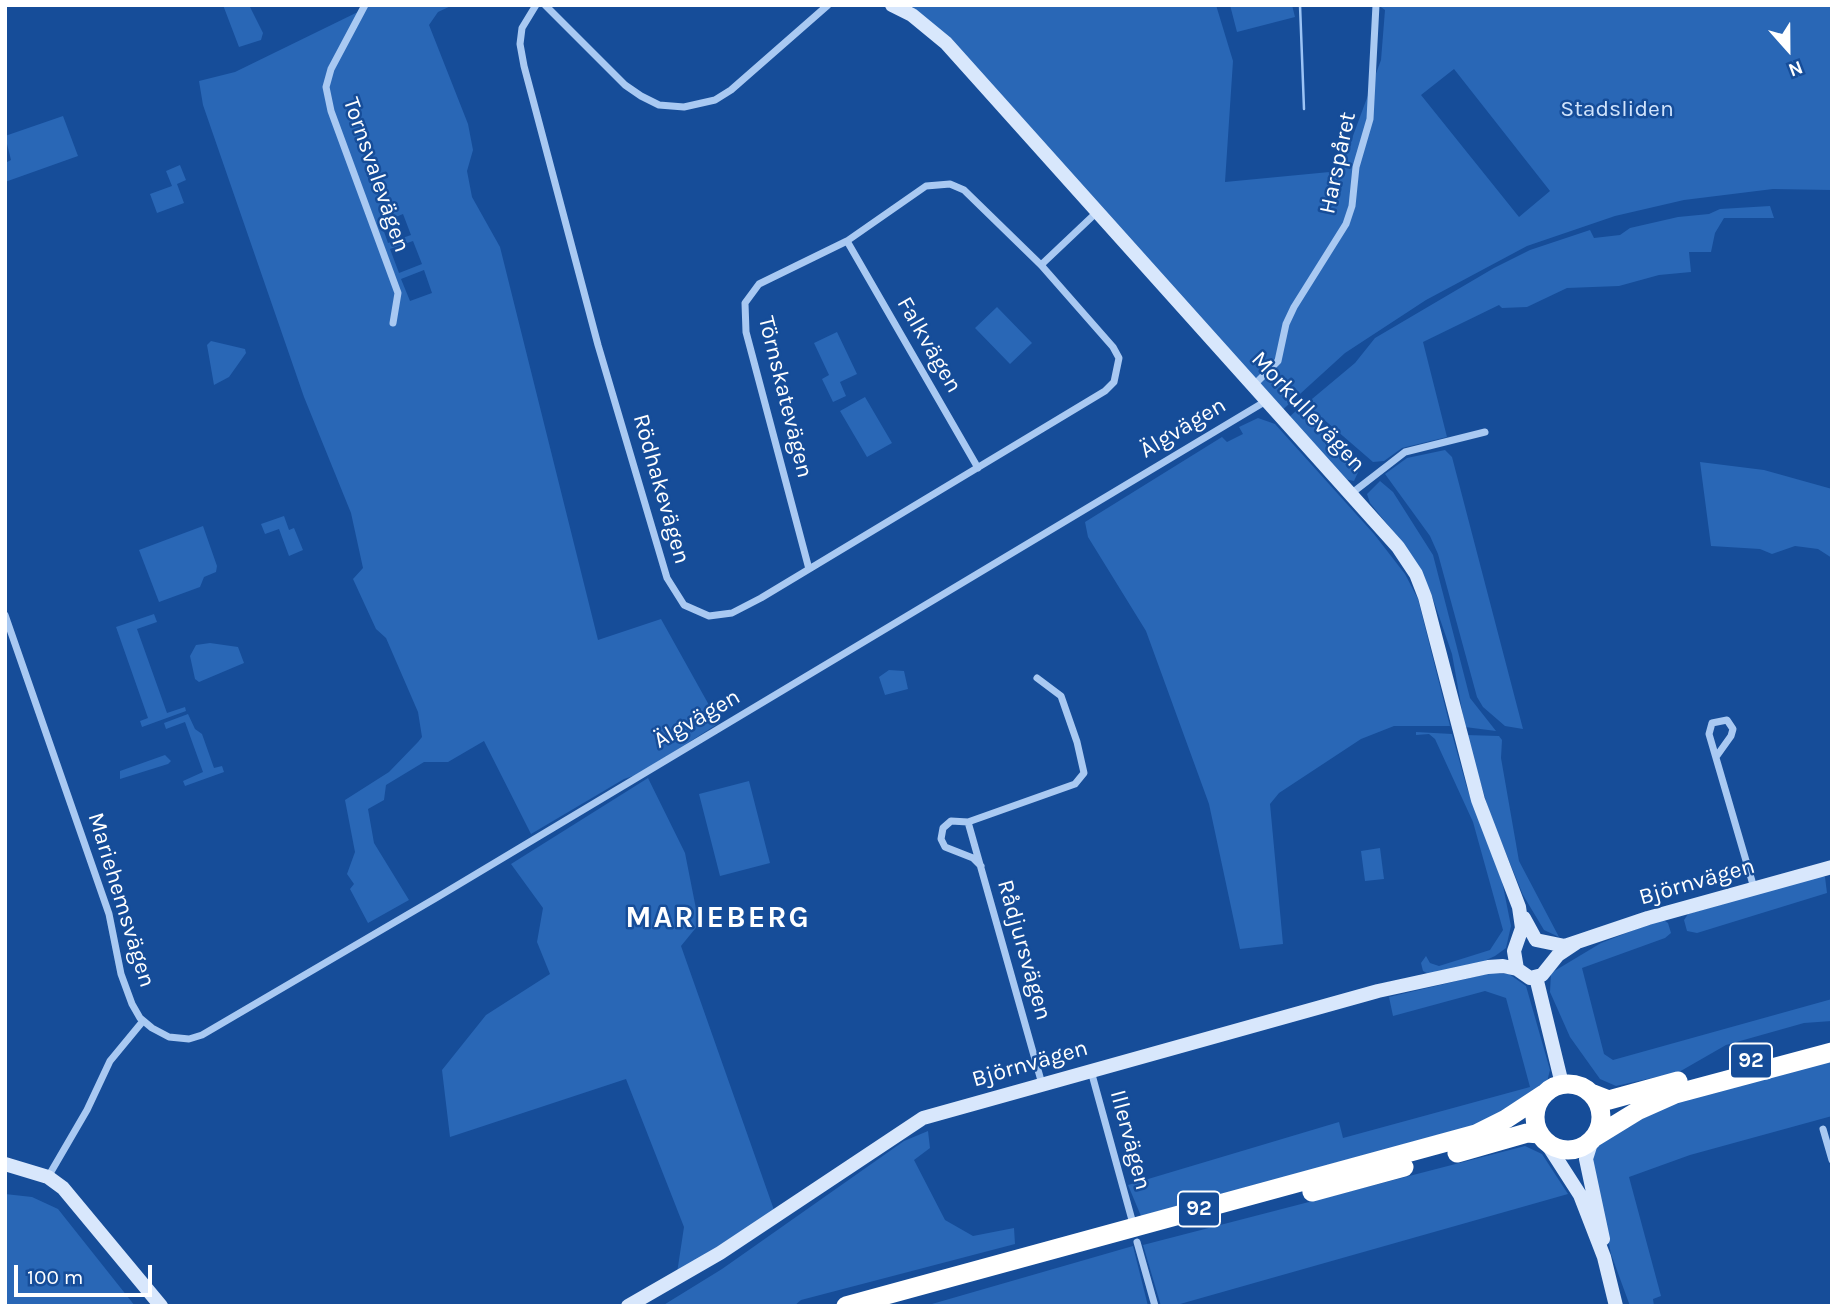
<!DOCTYPE html>
<meta charset="utf-8">
<style>
body{margin:0}
#map{position:relative;width:1837px;height:1311px;overflow:hidden;background:#164d99;font-family:Karla,sans-serif}
canvas{display:block}
.frame{position:absolute;inset:0;border:7px solid #fff;pointer-events:none}
.north{position:absolute;left:1753px;top:14px;width:70px;height:70px;-webkit-text-stroke:5px #164d99;paint-order:stroke;rotate:159deg;font-size:19px;font-weight:700;line-height:28px;text-align:center;color:#fff}
.north::after{content:'';display:block;margin:auto;width:24px;height:32px;background:#fff;clip-path:polygon(50% 0,100% 100%,50% 72%,0 100%)}
.scale{position:absolute;left:14px;top:1265px;width:138px;height:32px;box-sizing:border-box;border:4px solid #fff;border-top:0;padding-left:9px;font-size:21px;line-height:24px;white-space:nowrap;color:#fff;-webkit-text-stroke:5px #164d99;paint-order:stroke}
</style>
<div id="map">
<canvas width="1837" height="1311"></canvas>
<div class="frame"></div>
<div class="north">N</div>
<div class="scale">100 m</div>
</div>
<script>
const g = document.querySelector('canvas').getContext('2d');
g.lineJoin = 'round';
function paint(path, color) { g.fillStyle = color; g.fill(path, 'evenodd'); }
const toPath = rows => new Path2D(rows.map(r => 'M' + r).join(''));
function strokePath(path, color, width, dash) { g.strokeStyle = color; g.lineWidth = width; g.lineCap = dash ? 'butt' : 'round'; g.setLineDash(dash || []); g.stroke(path); }
function drawText(font, color, halo, rows, align = 'center') {
  g.font = font + ' Karla,sans-serif'; g.lineWidth = 5; g.setLineDash([]); g.textBaseline = 'middle'; g.strokeStyle = halo; g.fillStyle = color; for (const [text, x, y, turn = 0] of rows) {
    g.save(); g.translate(x, y); g.rotate((+turn || 0) * Math.PI / 180); g.textAlign = isNaN(turn) ? turn : align; if (halo) g.strokeText(text, 0, 0); g.fillText(text, 0, 0); g.restore();
  }
}
paint(toPath([
 [223,5,249,5,263,33,261,40,239,47],
 [365,5,453,5,438,12,429,25,468,124,473,150,467,171,472,197,500,247,598,640,661,619,719,723,639,774,624,779,531,834,484,741,448,762,424,762,386,785,384,800,368,809,374,843,409,900,368,923,350,889,354,884,347,874,355,852,345,800,389,772,418,742,422,737,418,712,386,638,376,629,353,579,363,568,351,513,304,397,203,105,199,81,235,72,364,9],
 [403,214,411,235,388,243,381,223],
 [413,241,422,264,399,273,390,249],
 [424,270,432,293,410,301,401,279],
 [892,5,1216,5,1233,61,1225,182,1340,171,1381,60,1385,10,1378,5,1832,5,1832,190,1773,189,1684,200,1615,216,1527,246,1426,300,1345,353,1278,414,946,43],
 [1454,69,1550,191,1519,217,1421,95],
 [1230,5,1292,5,1295,17,1237,32],
 [63,116,78,156,5,182,5,163,11,160,5,136],
 [180,165,186,180,177,184,184,203,157,213,150,194,172,186,166,171],
 [1770,206,1774,218,1724,218,1715,233,1711,252,1689,252,1691,272,1659,275,1619,286,1567,288,1527,307,1502,308,1499,305,1423,342,1447,437,1402,448,1384,461,1373,462,1306,404,1355,363,1375,338,1494,268,1530,250,1590,230,1594,238,1620,235,1630,228,1678,217,1709,214,1720,209],
 [997,307,1032,343,1010,364,975,328],
 [837,332,857,374,840,382,846,396,833,402,822,379,829,375,814,343],
 [211,341,245,349,246,353,229,377,214,385,207,345],
 [865,397,892,443,867,457,840,411],
 [1297,410,1358,463,1360,468,1354,481,1344,479,1288,418],
 [1258,418,1275,424,1374,534,1405,574,1418,599,1450,726,1394,726,1361,739,1279,793,1270,804,1283,944,1240,949,1209,804,1146,631,1088,537,1085,522,1222,437,1227,442,1243,434,1239,427],
 [1445,450,1452,457,1523,729,1505,726,1483,707,1477,697,1438,554,1430,536,1385,474,1407,458],
 [1700,462,1764,470,1832,489,1832,558,1818,549,1795,546,1772,554,1760,549,1711,546],
 [1380,481,1393,492,1433,555,1470,698,1496,731,1465,727,1452,654,1431,593,1392,530,1370,503,1367,494],
 [284,516,289,530,294,528,303,550,289,556,279,529,265,534,261,524],
 [203,526,217,566,216,572,204,577,200,587,159,602,139,550],
 [154,614,157,622,137,629,167,713,185,707,186,711,142,727,140,721,148,718,116,627],
 [210,643,238,647,244,663,199,682,195,679,190,656,196,645],
 [889,670,904,671,908,689,885,695,879,677],
 [188,714,195,729,202,734,214,768,222,766,224,772,185,786,183,781,203,772,185,722,166,729,164,723],
 [1416,732,1452,734,1467,788,1502,881,1511,926,1506,948,1495,956,1480,963,1429,974,1423,971,1421,963,1426,956,1430,963,1439,966,1490,950,1503,930,1473,822,1435,739,1429,734,1416,735],
 [1466,735,1499,736,1502,740,1501,758,1519,861,1559,937,1544,930,1523,895,1490,814],
 [165,755,171,761,168,764,120,779,120,771],
 [648,778,685,853,699,924,681,946,774,1210,677,1273,684,1227,626,1079,450,1137,442,1070,486,1015,550,974,537,942,543,908,511,864],
 [749,781,770,863,720,876,699,794],
 [1380,848,1384,879,1365,881,1361,851],
 [1820,875,1825,877,1827,893,1697,933,1687,931,1684,920,1688,914],
 [1662,919,1668,923,1671,933,1665,938,1582,968,1604,1054,1613,1060,1832,999,1832,1021,1804,1023,1726,1045,1679,1072,1616,1086,1600,1079,1570,1037,1550,992,1551,973,1601,943],
 [1491,973,1509,974,1526,986,1550,1070,1547,1082,1523,1102,1493,1120,1141,1216,1128,1185,1339,1122,1343,1138,1530,1087,1506,998,1485,991,1393,1016,1389,997],
 [1832,1057,1832,1116,1690,1155,1629,1177,1661,1296,1653,1299,1654,1306,1630,1306,1611,1254,1591,1157,1601,1142,1680,1098],
 [928,1131,930,1148,914,1160,945,1220,973,1236,1014,1228,1015,1244,801,1300,794,1306,662,1306,722,1269,904,1141],
 [1525,1146,1542,1154,1568,1194,1173,1306,1161,1306,1143,1245],
 [5,1194,32,1197,58,1209,135,1306,5,1306],
 [1133,1246,1148,1306,925,1306]
]), '#2967b6');
strokePath(toPath([
 [1300,5,1304,109]
]), '#9cc4f5', 2.5);
strokePath(toPath([
 [365,5,331,69,326,87,331,111,398,293,393,323],
 [536,5,522,28,520,44,524,66,598,345,667,578,684,605,709,616,732,613,761,598,1105,391,1114,382,1119,358,1113,347,1041,265,964,190,950,184,926,186,847,241,759,284,745,303,746,332,809,569],
 [545,5,625,85,641,96,659,105,684,107,715,100,731,90,828,5],
 [847,241,978,468],
 [1041,265,1097,212],
 [1253,386,1278,361,1286,324,1294,307,1346,224,1352,206,1356,167,1370,119,1376,5],
 [1352,493,1405,452,1485,432],
 [5,615,109,914,121,974,132,1004,140,1018,152,1028,169,1037,189,1039,202,1035,436,898,1266,401],
 [1716,757,1731,736,1733,729,1727,720,1712,723,1709,734,1754,888],
 [968,822,1042,1084],
 [981,866,973,858,945,847,941,839,943,828,951,821,968,822,1075,784,1084,773,1077,742,1061,696,1037,678],
 [1091,1071,1132,1220],
 [1823,1129,1832,1160],
 [48,1177,87,1110,110,1061,143,1021],
 [1137,1242,1155,1306]
]), '#a9c9f2', 7);
strokePath(toPath([
 [892,5,912,15,946,43,1398,547,1416,574,1425,597,1478,800,1519,907,1522,928,1514,951,1517,969,1530,978,1542,975,1558,955,1576,943],
 [1524,918,1536,940,1565,946,1648,918,1832,867],
 [1536,977,1562,1084],
 [1544,1139,1580,1195,1604,1257,1616,1306],
 [1592,1140,1586,1159,1603,1239],
 [5,1164,48,1177,63,1188,161,1306],
 [628,1306,720,1253,923,1118,1378,991,1488,967,1503,966,1517,969]
]), '#d8e7fc', 14);
strokePath(toPath([
 '1535 1117a33 33 0 1 1 66 0a33 33 0 1 1-66 0Z',
 [1591,1093,1609,1100,1678,1081],
 [1595,1137,1639,1110,1675,1094,1832,1052],
 [1457,1153,1527,1133,1540,1134],
 [1312,1192,1404,1167],
 [846,1306,1476,1134,1506,1119,1544,1094]
]), '#fff', 19);
for (const [x, y, w] of [
 [1751,1061,42],
 [1199,1209,42]
]) { const box = new Path2D(); box.roundRect(x - w / 2, y - 17.5, w, 35, 5); g.fillStyle = '#164d99'; g.fill(box); strokePath(box, '#fff', 2); }
drawText('bold 21px', '#fff', null, [
 ["92",1751,1061],
 ["92",1199,1209]
]);
drawText('23px', '#d1e4fc', '#164d99', [
 ["Stadsliden",1617,109]
]);
drawText('23px', '#fff', '#164d99', [
 ["Harspåret",1338,163,-78],
 ["Tornsvalevägen",376,175,71],
 ["Falkvägen",929,345,60],
 ["Törnskatevägen",785,397,76],
 ["Morkullevägen",1308,412,47],
 ["Älgvägen",1183,428,-31],
 ["Rödhakevägen",661,489,74],
 ["Älgvägen",697,719,-30],
 ["Björnvägen",1697,882,-16],
 ["Mariehemsvägen",121,900,73],
 ["Rådjursvägen",1024,950,74],
 ["Björnvägen",1030,1064,-16],
 ["Illervägen",1130,1140,75]
]);
g.letterSpacing = '2px';
drawText('bold 30px', '#fff', '#164d99', [
 ["MARIEBERG",718,918]
]);
g.letterSpacing = '0px';
</script>
